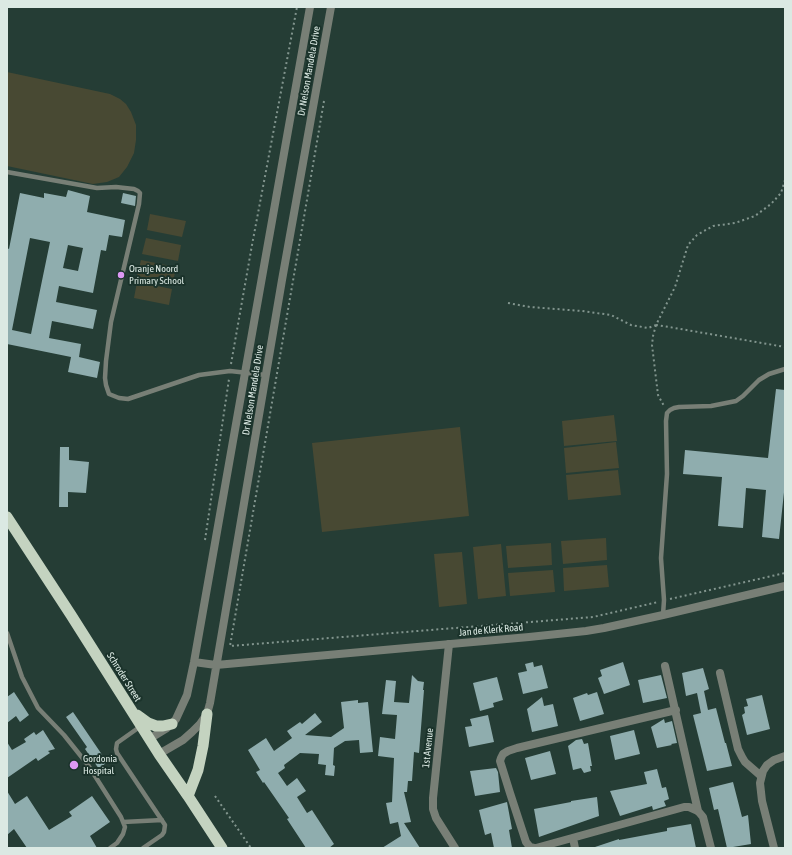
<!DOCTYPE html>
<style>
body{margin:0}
#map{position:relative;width:792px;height:855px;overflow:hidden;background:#253d35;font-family:"Asap Condensed",sans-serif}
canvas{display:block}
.frame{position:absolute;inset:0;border:8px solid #dbe9e3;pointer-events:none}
</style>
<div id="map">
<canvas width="792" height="855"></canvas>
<div class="frame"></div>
</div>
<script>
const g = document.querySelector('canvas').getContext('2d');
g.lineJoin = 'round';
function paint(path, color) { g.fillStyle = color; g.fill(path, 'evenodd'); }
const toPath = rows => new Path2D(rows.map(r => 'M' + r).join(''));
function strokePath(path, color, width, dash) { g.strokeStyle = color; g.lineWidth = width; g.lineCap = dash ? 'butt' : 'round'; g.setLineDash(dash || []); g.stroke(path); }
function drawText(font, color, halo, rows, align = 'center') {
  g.font = font + ' "Asap Condensed",sans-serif'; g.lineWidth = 4; g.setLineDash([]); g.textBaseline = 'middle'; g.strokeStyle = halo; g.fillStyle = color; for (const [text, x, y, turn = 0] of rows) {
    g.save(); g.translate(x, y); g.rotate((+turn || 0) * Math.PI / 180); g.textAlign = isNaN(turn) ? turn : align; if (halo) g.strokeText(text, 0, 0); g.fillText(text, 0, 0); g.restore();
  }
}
paint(toPath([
 [7,72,110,94,120,99,126,104,131,112,136,125,136,140,134,153,127,167,119,177,107,182,93,184,7,166],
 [150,214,186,221,182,237,147,230],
 [146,238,181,245,178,261,142,254],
 [141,260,176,267,173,283,137,276],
 [137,282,172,289,169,305,134,298],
 [614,415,617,441,564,446,562,421],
 [460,427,469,516,322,532,312,443],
 [616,442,619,468,566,473,564,448],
 [618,470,621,495,568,500,566,475],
 [606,538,607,560,563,564,561,541],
 [551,543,552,565,508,568,506,546],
 [501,544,506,596,478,599,473,547],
 [462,552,467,604,439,607,434,554],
 [607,565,609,587,564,591,563,568],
 [553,570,555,592,510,596,508,573]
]), '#484933');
paint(toPath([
 [68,190,90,196,87,212,125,220,122,237,109,235,106,251,101,250,93,293,59,286,56,302,97,310,93,329,52,321,49,338,81,344,79,357,100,362,97,378,68,372,71,357,7,344,7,248,9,249,20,193,44,198,44,193,66,197],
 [30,238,50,242,31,334,12,330],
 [68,245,83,248,78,271,63,268],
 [123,193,136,196,135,206,121,203],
 [776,389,785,390,785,483,779,539,762,537,766,490,746,488,743,528,718,526,722,477,683,474,685,450,768,458],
 [60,447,69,447,69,460,89,462,86,493,68,492,68,507,59,507],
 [533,662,534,667,542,665,548,688,523,694,518,673,527,671,525,664],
 [623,662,630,685,604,694,598,678,602,676,600,670],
 [703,668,709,689,704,691,708,710,716,708,725,743,726,743,732,766,707,771,693,715,701,713,697,693,686,696,682,673],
 [412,675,418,681,424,682,423,690,424,690,419,753,414,752,412,781,408,781,407,792,404,792,411,822,404,823,420,848,382,848,401,836,398,822,390,824,386,803,392,802,394,758,378,756,380,737,395,739,397,715,382,714,386,680,396,681,394,702,409,703],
 [661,675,667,698,643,703,638,680],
 [497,677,503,700,493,703,494,707,480,711,473,683],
 [14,692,29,715,20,722,16,716,7,723,7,697],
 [597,692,604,714,580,721,573,698,587,693,588,695],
 [762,695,770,729,747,735,742,715,745,713,744,707,748,706,746,699],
 [542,697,544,706,553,704,558,726,532,732,527,709],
 [358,700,358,703,368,702,373,752,360,753,359,740,345,741,334,748,333,765,335,766,334,776,325,775,326,765,318,764,319,754,300,753,284,765,285,768,278,773,287,786,297,778,306,791,297,797,307,813,312,810,334,844,329,848,306,848,287,819,289,818,264,782,263,783,256,772,260,770,248,750,266,738,274,751,292,738,287,731,300,722,302,724,315,713,322,722,305,735,331,737,344,728,341,702],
 [73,712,107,762,99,769,85,749,87,747,66,717],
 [488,715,494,742,469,747,465,727,472,726,470,719],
 [664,719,665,723,672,721,677,743,671,744,672,745,657,748,651,727],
 [43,730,55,749,48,751,50,753,38,761,36,758,7,778,7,742,12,750,26,742,24,739,34,732,36,735],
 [634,730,640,754,615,760,610,736],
 [582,739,584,744,588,743,592,766,590,766,591,771,584,773,581,768,573,770,568,746,576,740],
 [550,751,556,774,531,780,525,758],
 [496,768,498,772,500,792,475,796,470,771],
 [657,769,662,788,666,787,669,799,664,801,666,806,653,810,652,806,620,816,610,791,647,784,644,772],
 [733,782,742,817,748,815,751,844,727,848,718,809,714,810,709,788],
 [7,791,15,804,27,796,49,830,72,816,69,812,92,796,110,822,90,836,97,848,27,848,14,829,7,835],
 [597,797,599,816,539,837,534,809,571,802,571,801],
 [507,802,512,829,509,830,512,848,494,848,491,833,485,835,479,810],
 [691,824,696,848,595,848,595,847,619,839,619,840,667,831,667,828]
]), '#8fadae');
strokePath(toPath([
 [324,101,230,646,593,617,658,602],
 [785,180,781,193,771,204,755,216,735,223,713,226,697,235,688,245,675,287,656,325,669,327,785,347],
 [508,303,530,307,582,311,611,315,631,325,648,328,656,325],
 [656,325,653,336,652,345,658,395,664,406],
 [231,364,252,245,297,7],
 [205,540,229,379],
 [670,599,785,573],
 [215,796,251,848]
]), '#82958e', 2, [2, 3]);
strokePath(toPath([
 [7,172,97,188,116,187,134,189,138,191,140,193,139,204,111,322,106,361,105,378,106,385,109,394,119,398,128,399,199,375,230,371,266,375],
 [663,615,664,600,661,558,667,474,666,421,667,413,670,410,674,408,679,407,711,406,736,401,743,396,759,380,769,374,785,369],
 [7,633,22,677,38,708,64,735,88,765,121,817,125,827,123,834,117,843,110,848],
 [141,726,117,743,116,749,117,753,165,825,164,832,162,835,143,848],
 [123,822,162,820]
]), '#787f76', 4.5);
strokePath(toPath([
 [449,644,433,798,433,809,436,818,455,848],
 [665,666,698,811],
 [720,673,738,749,742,757,745,762,761,776],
 [573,838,575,848],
 [534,848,530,847,526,842,510,793,500,761,501,758,503,754,508,751,517,748,676,710],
 [536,848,684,807,689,807,698,811,703,817,711,848],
 [774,848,762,801,760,783,763,771,767,765,774,760,785,756]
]), '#787f76', 8);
strokePath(toPath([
 [194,662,216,665,529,637,586,631,604,628,663,615,785,586],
 [149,739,167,728,172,724,176,719,187,695,194,662,245,373,310,7],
 [159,754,183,740,192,732,200,724,207,714,210,703,282,280,331,7]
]), '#787f76', 8);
strokePath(toPath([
 [7,517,71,615,159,754,188,796,222,848],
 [137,715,148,723,156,726,163,726,172,724],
 [188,796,198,770,203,746,207,714]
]), '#c4d3c0', 11);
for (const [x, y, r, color] of [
 [121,275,4,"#dd99f4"],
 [74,765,5,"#dd99f4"]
]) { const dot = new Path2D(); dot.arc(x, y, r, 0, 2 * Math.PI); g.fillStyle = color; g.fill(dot); strokePath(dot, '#1b332b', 1.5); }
drawText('10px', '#dbe9e3', '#1b332b', [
 ["Dr Nelson Mandela Drive",309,71,-80],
 ["Dr Nelson Mandela Drive",253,390,-81],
 ["Jan de Klerk Road",491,630,-5],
 ["Schroder Street",124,677,58],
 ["1st Avenue",428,748,-84]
]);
drawText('10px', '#dbe9e3', '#1b332b', [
 ["Oranje Noord",129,269],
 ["Primary School",129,281],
 ["Gordonia",83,759],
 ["Hospital",83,771]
], 'left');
</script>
